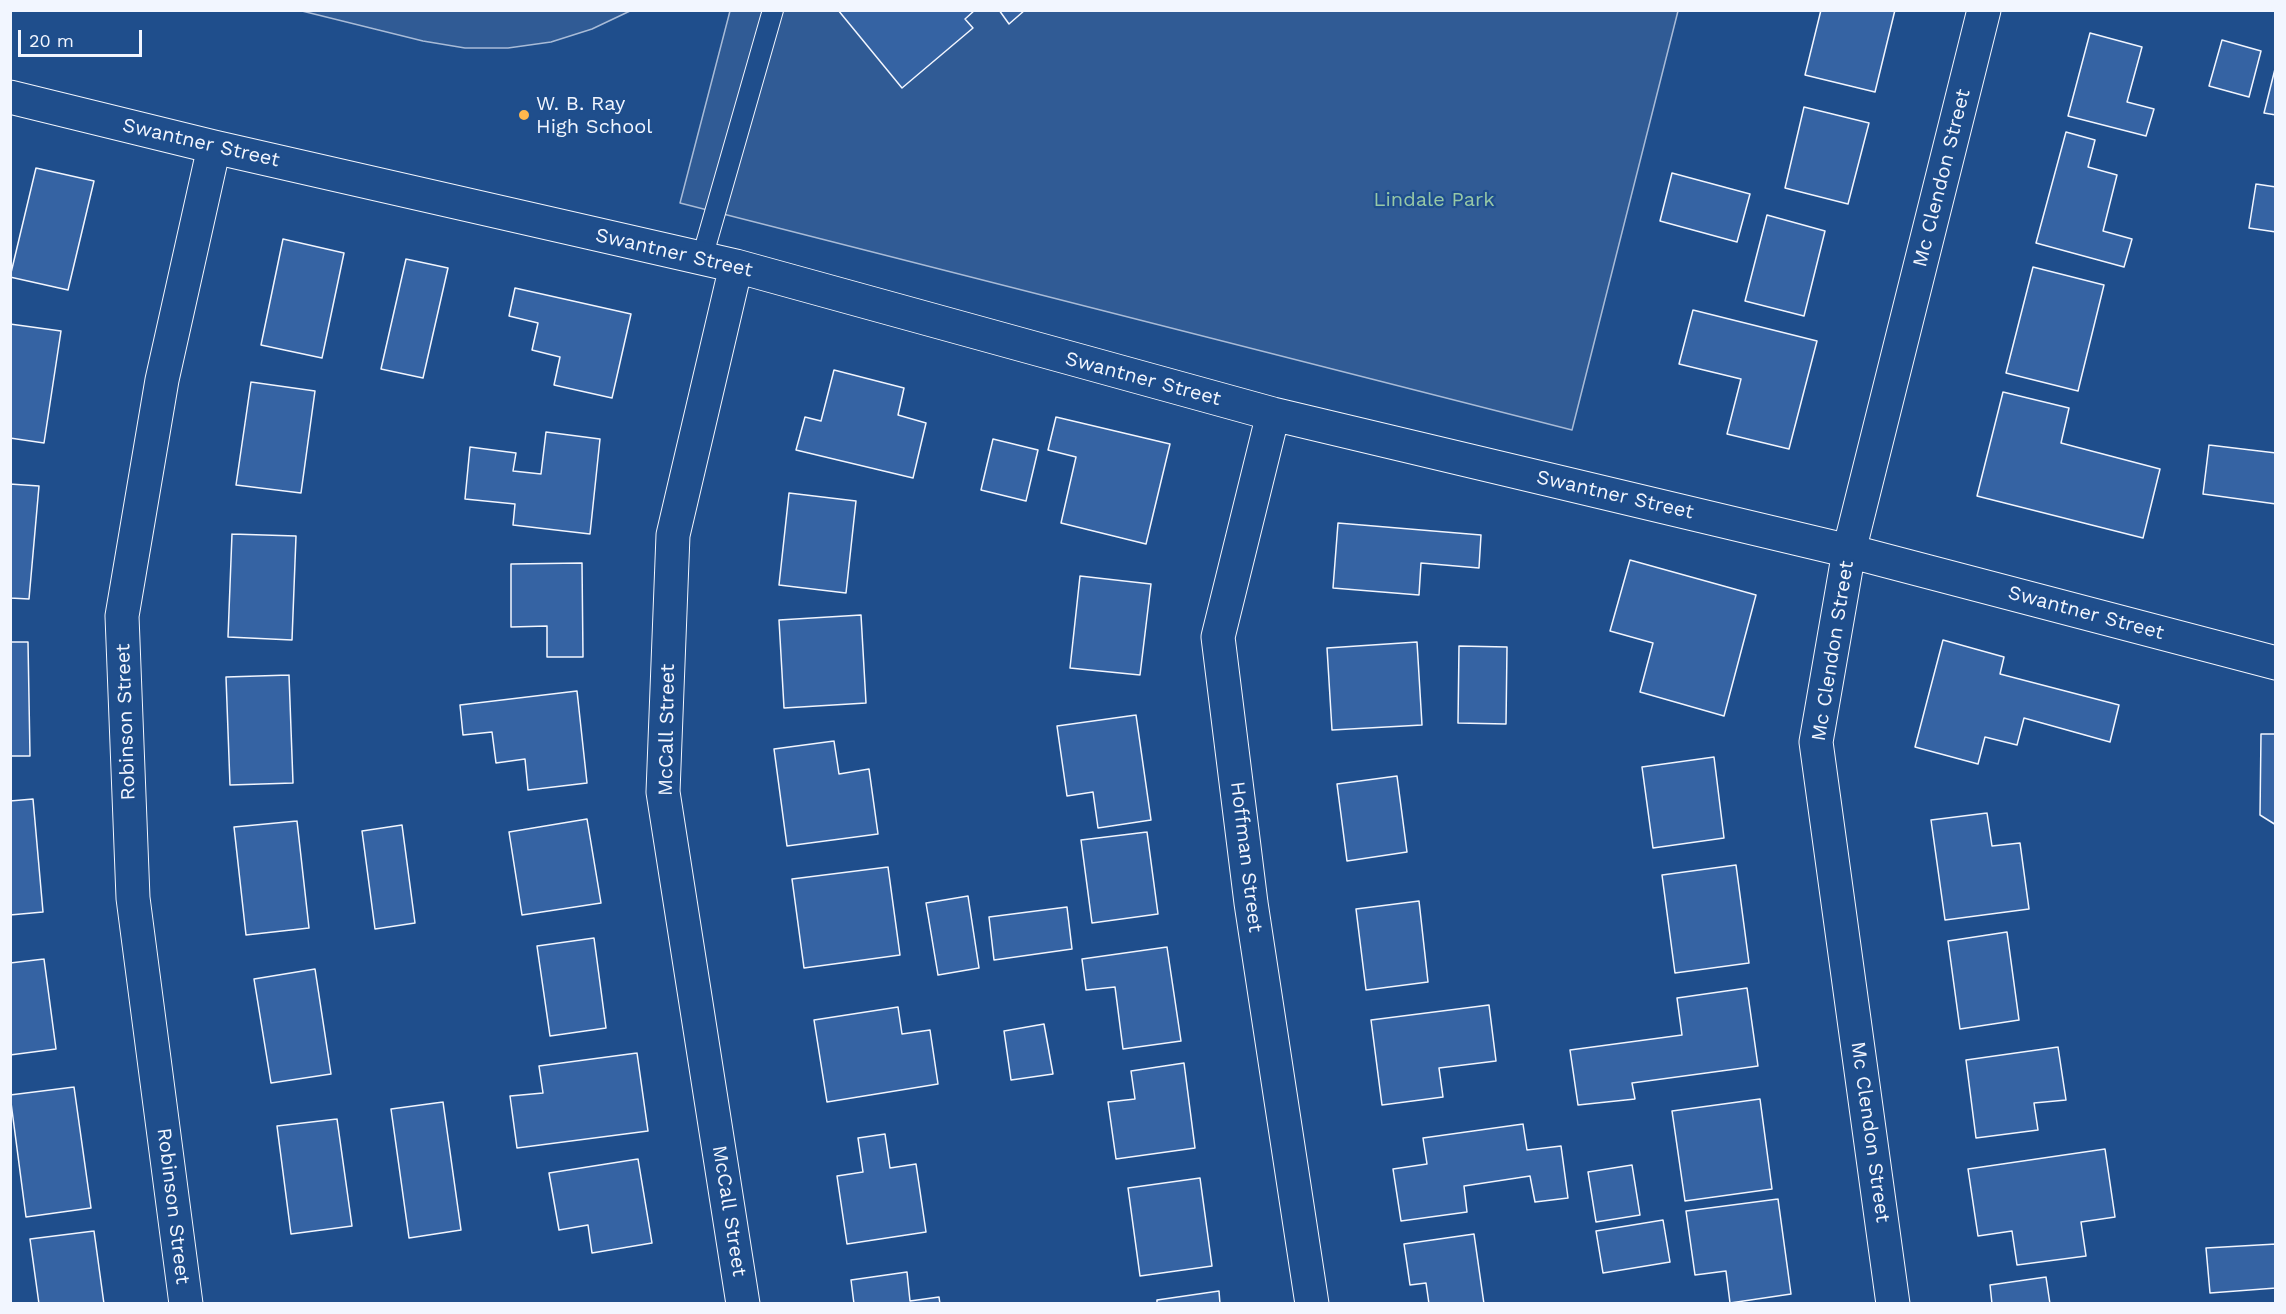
<!DOCTYPE html>
<style>
body{margin:0}
#map{position:relative;width:2286px;height:1314px;overflow:hidden;background:#1f4e8c;font-family:"Work Sans",sans-serif}
canvas{display:block}
.frame{position:absolute;inset:0;border:12px solid #f2f6ff;pointer-events:none}
.scale{position:absolute;left:18px;top:30px;width:124px;height:27px;box-sizing:border-box;border:3px solid #f2f6ff;border-top:0;padding-left:8px;font-size:18px;line-height:21px;white-space:nowrap;color:#f2f6ff;-webkit-text-stroke:4px #1f4e8c;paint-order:stroke}
</style>
<div id="map">
<canvas width="2286" height="1314"></canvas>
<div class="frame"></div>
<div class="scale">20 m</div>
</div>
<script>
const g = document.querySelector('canvas').getContext('2d');
g.lineJoin = 'round';
function paint(path, color) { g.fillStyle = color; g.fill(path, 'evenodd'); }
const toPath = rows => new Path2D(rows.map(r => 'M' + r).join(''));
function strokePath(path, color, width, dash) { g.strokeStyle = color; g.lineWidth = width; g.lineCap = dash ? 'butt' : 'round'; g.setLineDash(dash || []); g.stroke(path); }
function drawText(font, color, halo, rows, align = 'center') {
  g.font = font + ' "Work Sans",sans-serif'; g.lineWidth = 4.5; g.setLineDash([]); g.textBaseline = 'middle'; g.strokeStyle = halo; g.fillStyle = color; for (const [text, x, y, turn = 0] of rows) {
    g.save(); g.translate(x, y); g.rotate((+turn || 0) * Math.PI / 180); g.textAlign = isNaN(turn) ? turn : align; if (halo) g.strokeText(text, 0, 0); g.fillText(text, 0, 0); g.restore();
  }
}
const built = toPath([
 [302,11,630,10,630,11,592,29,551,42,508,48,465,48,423,41,302,11],
 [730,11,1678,11,1572,430,680,203,730,11]
]);
paint(built, '#305b95');
strokePath(built, '#a8bbd7', 1.5);
const building = toPath([
 [838,10,975,10,965,19,973,28,902,88,838,10],
 [999,10,1025,10,1009,24,999,10],
 [1821,10,1895,10,1875,92,1805,75,1821,10],
 [2090,33,2142,47,2127,102,2154,109,2146,136,2068,116,2090,33],
 [2222,40,2261,51,2249,97,2209,86,2222,40],
 [2276,65,2276,115,2264,113,2276,65],
 [1804,107,1869,123,1848,204,1785,188,1804,107],
 [2066,132,2095,140,2088,167,2117,175,2103,231,2132,239,2124,267,2036,243,2066,132],
 [36,168,94,181,68,290,10,277,36,168],
 [1672,173,1750,194,1737,242,1660,221,1672,173],
 [2256,184,2276,187,2276,232,2249,228,2256,184],
 [1767,215,1825,231,1804,316,1745,301,1767,215],
 [283,239,344,253,322,358,261,345,283,239],
 [406,259,448,268,423,378,381,369,406,259],
 [2033,267,2104,285,2078,391,2006,373,2033,267],
 [515,288,631,314,612,398,554,385,560,357,532,350,538,323,509,316,515,288],
 [1693,310,1817,341,1789,449,1727,434,1741,379,1679,364,1693,310],
 [10,324,61,331,44,443,10,438,10,324],
 [834,370,904,388,898,415,926,423,913,478,796,450,805,417,821,421,834,370],
 [251,382,315,391,301,493,236,485,251,382],
 [2003,392,2069,408,2061,443,2160,469,2143,538,1977,496,2003,392],
 [1056,417,1170,444,1146,544,1061,523,1076,457,1048,450,1056,417],
 [546,432,600,439,590,534,513,525,515,504,465,499,470,447,516,453,513,471,541,474,546,432],
 [993,439,1038,450,1026,501,981,490,993,439],
 [2209,445,2276,453,2276,504,2203,494,2209,445],
 [10,484,39,486,29,599,10,598,10,484],
 [789,493,856,501,846,593,779,585,789,493],
 [1338,523,1481,535,1479,568,1421,563,1419,595,1333,588,1338,523],
 [232,534,296,536,292,640,228,637,232,534],
 [1630,560,1756,595,1724,716,1640,692,1653,643,1610,631,1630,560],
 [582,563,583,657,547,657,547,626,511,627,511,564,582,563],
 [1080,576,1151,584,1140,675,1070,668,1080,576],
 [861,615,866,703,784,708,779,620,861,615],
 [1943,640,2004,657,2000,674,2119,705,2110,742,2024,718,2017,745,1985,737,1978,764,1915,747,1943,640],
 [10,642,28,642,30,756,10,756,10,642],
 [1417,642,1422,725,1332,730,1327,648,1417,642],
 [1459,646,1507,647,1506,724,1458,723,1459,646],
 [289,675,293,783,230,785,226,677,289,675],
 [577,691,587,783,528,790,525,759,496,763,492,732,463,735,460,705,577,691],
 [1136,715,1151,820,1098,828,1093,792,1067,796,1057,726,1136,715],
 [2261,734,2276,734,2276,825,2260,815,2261,734],
 [834,741,839,774,869,769,878,834,787,846,774,749,834,741],
 [1714,757,1724,838,1653,848,1642,767,1714,757],
 [1397,776,1407,852,1347,861,1337,784,1397,776],
 [33,799,43,912,10,915,10,801,33,799],
 [1987,813,1992,846,2020,843,2029,909,1945,920,1931,820,1987,813],
 [587,819,601,903,522,915,509,832,587,819],
 [297,821,309,928,246,935,234,827,297,821],
 [402,825,415,923,375,929,362,831,402,825],
 [1147,832,1158,914,1092,923,1081,840,1147,832],
 [1736,865,1749,963,1675,973,1662,875,1736,865],
 [888,867,900,955,804,968,792,879,888,867],
 [968,896,979,968,938,975,926,903,968,896],
 [1419,901,1428,982,1366,990,1356,909,1419,901],
 [1067,907,1072,949,994,960,989,917,1067,907],
 [2007,932,2019,1020,1960,1029,1948,941,2007,932],
 [594,938,606,1028,550,1036,537,946,594,938],
 [1167,947,1181,1041,1123,1049,1115,987,1086,990,1082,959,1167,947],
 [44,959,56,1049,10,1055,10,963,44,959],
 [315,969,331,1074,271,1083,254,979,315,969],
 [1747,988,1758,1066,1632,1083,1635,1099,1578,1105,1570,1050,1682,1035,1677,998,1747,988],
 [1489,1005,1496,1061,1439,1068,1443,1097,1382,1105,1371,1020,1489,1005],
 [898,1007,902,1034,930,1030,938,1084,827,1102,814,1020,898,1007],
 [1044,1024,1053,1074,1011,1080,1004,1031,1044,1024],
 [2058,1047,2066,1100,2034,1103,2038,1130,1976,1138,1966,1060,2058,1047],
 [637,1053,648,1131,517,1148,510,1096,543,1093,539,1066,637,1053],
 [1184,1063,1195,1148,1116,1159,1108,1102,1135,1099,1131,1071,1184,1063],
 [74,1087,91,1208,26,1217,10,1095,74,1087],
 [1760,1099,1772,1189,1685,1201,1672,1111,1760,1099],
 [443,1102,461,1230,409,1238,391,1109,443,1102],
 [337,1119,352,1226,291,1234,277,1126,337,1119],
 [1523,1124,1527,1150,1561,1146,1568,1198,1535,1202,1530,1176,1464,1186,1467,1212,1401,1221,1393,1169,1427,1164,1423,1138,1523,1124],
 [885,1134,890,1168,916,1164,926,1232,847,1244,837,1176,863,1172,858,1138,885,1134],
 [2105,1149,2115,1217,2081,1222,2086,1256,2017,1265,2012,1231,1978,1236,1968,1169,2105,1149],
 [638,1159,652,1243,592,1253,588,1225,559,1230,549,1173,638,1159],
 [1632,1165,1640,1215,1596,1222,1588,1172,1632,1165],
 [1200,1178,1212,1266,1140,1276,1128,1188,1200,1178],
 [1778,1199,1791,1294,1730,1303,1726,1271,1695,1275,1686,1211,1778,1199],
 [1663,1220,1670,1262,1603,1273,1596,1231,1663,1220],
 [94,1231,104,1304,39,1304,30,1239,94,1231],
 [1474,1234,1484,1304,1429,1304,1426,1283,1410,1285,1404,1244,1474,1234],
 [2276,1244,2276,1288,2210,1293,2206,1248,2276,1244],
 [907,1272,910,1301,939,1297,940,1304,854,1304,851,1280,907,1272],
 [2046,1277,2050,1304,1992,1304,1990,1285,2046,1277],
 [1219,1291,1220,1304,1157,1304,1157,1300,1219,1291]
]);
paint(building, '#3563a3');
strokePath(building, '#f2f6ff', 1.5);
const service = toPath([
 [702,258,773,10]
]);
const minor = toPath([
 [10,97,214,147,736,266,1273,414,1849,551,2276,663],
 [736,266,673,535,663,792,743,1304],
 [1273,414,1218,637,1251,903,1312,1304],
 [186,1304,133,898,122,616,162,380,214,147],
 [1893,1304,1816,742,1849,551,1984,10]
]);
strokePath(service, '#f2f6ff', 22);
strokePath(minor, '#f2f6ff', 35);
strokePath(service, '#1f4e8c', 20);
strokePath(minor, '#1f4e8c', 33);
for (const [x, y, r, color] of [
 [524,115,6,"#ffb74d"]
]) { const dot = new Path2D(); dot.arc(x, y, r, 0, 2 * Math.PI); g.fillStyle = color; g.fill(dot); strokePath(dot, '#1f4e8c', 2); }
drawText('20px', '#f2f6ff', '#1f4e8c', [
 ["W. B. Ray",536,104],
 ["High School",536,127]
], 'left');
drawText('20px', '#f2f6ff', '#1f4e8c', [
 ["Swantner Street",201,143,13],
 ["Mc Clendon Street",1942,178,-76],
 ["Swantner Street",674,253,13],
 ["Swantner Street",1143,379,15],
 ["Swantner Street",1615,495,13],
 ["Swantner Street",2086,613,15],
 ["Mc Clendon Street",1833,651,-81],
 ["Robinson Street",126,722,-92],
 ["McCall Street",667,730,-89],
 ["Hoffman Street",1246,857,83],
 ["Mc Clendon Street",1870,1132,82],
 ["Robinson Street",173,1206,83],
 ["McCall Street",729,1211,81]
]);
drawText('20px', '#97c8a6', '#1f4e8c', [
 ["Lindale Park",1434,200]
]);
</script>
